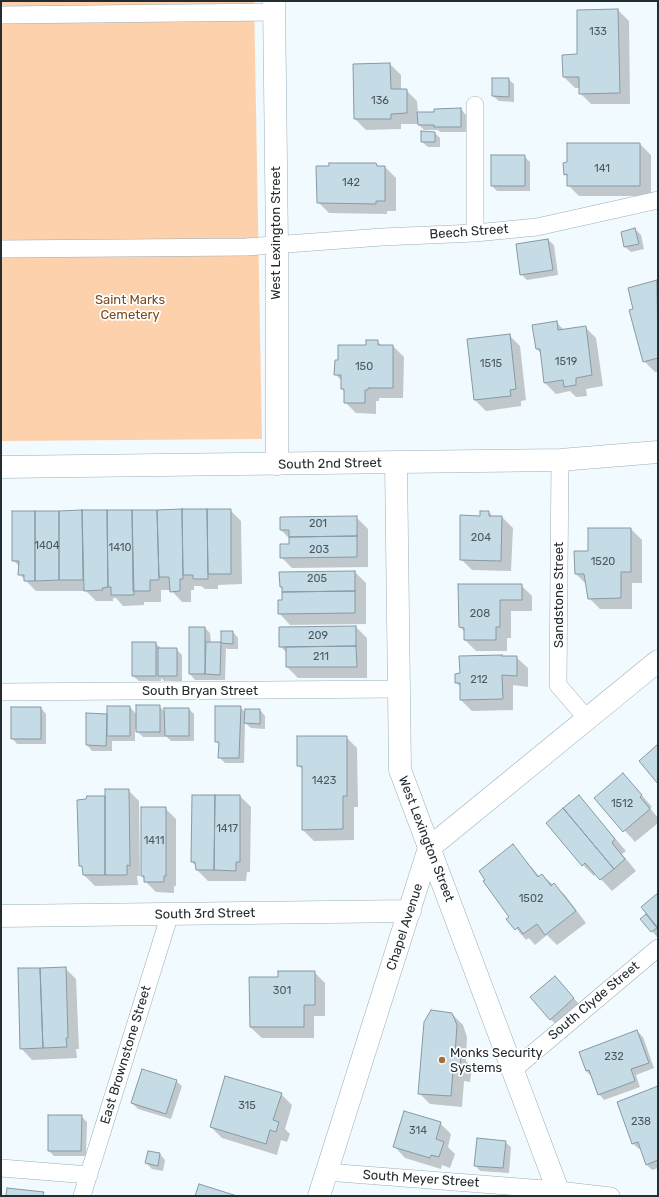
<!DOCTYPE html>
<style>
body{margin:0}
#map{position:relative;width:659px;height:1197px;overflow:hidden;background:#f1fafe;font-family:Rubik,sans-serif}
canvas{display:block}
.frame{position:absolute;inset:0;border:2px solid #242d31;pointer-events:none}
</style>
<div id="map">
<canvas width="659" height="1197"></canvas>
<div class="frame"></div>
</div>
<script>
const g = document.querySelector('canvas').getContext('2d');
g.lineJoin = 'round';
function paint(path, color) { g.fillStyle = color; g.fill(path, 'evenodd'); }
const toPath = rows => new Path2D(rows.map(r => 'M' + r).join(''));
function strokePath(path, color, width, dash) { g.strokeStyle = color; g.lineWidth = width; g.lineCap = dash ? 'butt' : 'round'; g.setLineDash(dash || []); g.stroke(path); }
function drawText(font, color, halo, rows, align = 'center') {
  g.font = font + ' Rubik,sans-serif'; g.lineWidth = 3.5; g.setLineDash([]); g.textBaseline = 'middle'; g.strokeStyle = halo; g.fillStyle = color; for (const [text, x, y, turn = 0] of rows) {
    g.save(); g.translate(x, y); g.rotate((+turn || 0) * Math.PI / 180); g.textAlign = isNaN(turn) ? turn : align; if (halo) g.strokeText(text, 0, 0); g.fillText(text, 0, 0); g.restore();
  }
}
paint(toPath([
 [1,1,254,1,262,439,1,441]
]), '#fdd1ac');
paint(toPath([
 [618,10,629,21,630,104,591,104,580,93,580,88,575,88,564,77,578,55],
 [390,64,401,75,401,90,406,90,417,101,418,113,461,109,466,115,466,132,440,132,438,130,424,130,418,124,401,124,401,129,366,130,355,119,354,65],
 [508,79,514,84,514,102,499,101,493,96],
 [435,133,440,138,440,147,428,147,422,142],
 [640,144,651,155,651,196,579,196,568,185,568,177,565,174],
 [524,156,530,162,530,191,497,191,492,186],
 [376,164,379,167,385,167,396,178,396,211,387,211,387,214,329,213,318,202],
 [635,229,641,235,644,249,631,252,625,247,622,232],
 [548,240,554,245,558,275,527,280,521,274],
 [656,281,658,283,658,372,655,372,644,361,635,310],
 [556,322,564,330,585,327,596,338,603,386,586,389,587,396,576,397,570,391,556,394,545,383,541,354,537,349],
 [509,335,520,346,526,400,521,401,521,406,486,411,475,400],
 [377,341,382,346,393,346,404,357,403,398,379,398,379,401,376,401,376,414,356,413,345,402,345,392,342,389,342,381,335,374,339,361],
 [230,510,241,521,242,584,218,585,218,589,205,589,201,586,194,586,194,590,191,590,191,602,182,602,171,590,161,590,161,602,144,602,144,605,123,606,116,598,113,598,113,601,96,601,86,591,36,591,19,574,20,567,13,560,13,512],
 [489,512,493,517,502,517,513,528,511,571,472,570,461,559,481,517],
 [356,517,368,529,368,567,292,568,281,557,290,544,290,539,281,530],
 [631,529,642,540,642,583,632,583,632,609,600,609,589,598,587,585,576,574,589,552],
 [355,572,366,583,366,624,290,625,279,613,283,601,280,573],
 [521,585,532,596,532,611,511,611,511,638,507,638,507,651,476,651,465,640,465,632,460,627],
 [356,627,367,638,367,678,298,678,287,667,287,653,280,646],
 [205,628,210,633,211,643,220,643,222,645,222,632,233,632,238,638,238,649,227,649,226,647,225,680,195,680,190,674],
 [155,643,161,648,176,649,182,655,182,681,164,681,161,678,161,681,139,681,133,676],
 [516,657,528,668,528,687,513,685,513,710,472,711,461,700,461,687,456,683],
 [159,706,165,712,189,709,194,714,194,741,171,741,165,735,165,737,143,737,135,729,135,741,112,741,112,751,92,751,87,745,87,714,108,715,130,707,137,715],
 [240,707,245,712,260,710,265,716,265,729,251,728,245,723,244,763,225,763,219,757,220,745,216,741],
 [41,708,46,714,46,744,17,744,12,738],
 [346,737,357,748,358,807,354,807,354,840,314,841,303,830,303,770,298,765],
 [634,786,652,807,650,808,658,818,658,823,635,842,596,798],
 [128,790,139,801,140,876,137,876,138,885,95,886,84,875,84,869,80,865,106,797],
 [193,796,240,796,251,807,250,872,247,872,246,881,208,881,197,870,196,866,192,862],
 [579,797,626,851,622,854,636,871,612,891,596,874,594,876,583,865,547,823],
 [165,808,176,819,176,886,174,886,174,893,156,892,145,881,142,876],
 [513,846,540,877,542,875,565,895,586,923,557,945,547,935,535,945,529,938,526,940,508,919,511,917],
 [658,894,658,936,657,937,642,919,648,914],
 [65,968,76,979,79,1049,76,1049,77,1058,32,1060,21,1048],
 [314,972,325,983,325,1016,314,1016,314,1038,262,1038,250,1027,279,978],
 [560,983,579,1004,556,1024,550,1019],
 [452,1014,463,1025,467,1037,466,1061,472,1067,470,1082,464,1081,462,1107,430,1104,419,1093],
 [637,1031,643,1037,654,1068,636,1075,640,1087,604,1100,599,1094,592,1077,586,1071,580,1052],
 [176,1081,182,1086,171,1119,138,1109,132,1103],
 [658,1087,658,1168,652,1170,647,1165,641,1148,639,1149,633,1144,618,1102],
 [281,1094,292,1105,285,1129,290,1134,287,1142,281,1140,277,1155,222,1138,211,1127],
 [81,1116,87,1122,86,1156,54,1156,49,1151],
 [440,1123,451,1134,448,1147,455,1154,450,1168,442,1165,441,1169,405,1158,394,1146],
 [505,1142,511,1147,509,1173,480,1171,475,1165],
 [148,1152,160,1154,165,1160,163,1171,152,1169,146,1163],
 [431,1195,446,1196,431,1196]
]), '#0003');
const building = toPath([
 [618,9,620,93,579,94,579,77,563,77,562,55,577,54,577,10,618,9],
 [390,63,391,89,407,89,407,113,391,114,391,119,354,119,353,64,390,63],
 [492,78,509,78,509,97,492,96,492,78],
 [461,108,461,127,434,127,434,125,418,125,417,112,434,112,434,109,461,108],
 [421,131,435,132,435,142,421,142,421,131],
 [567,143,640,143,640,186,567,186,567,174,564,175,563,163,567,162,567,143],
 [491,155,525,155,525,186,491,186,491,155],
 [329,163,376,163,377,166,385,166,385,201,376,201,376,204,317,203,316,166,329,166,329,163],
 [635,228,639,244,624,247,621,232,635,228],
 [548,239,553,270,520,275,516,244,548,239],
 [657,280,658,358,643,362,629,310,633,309,628,288,657,280],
 [557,321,558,330,586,326,592,375,576,378,576,385,564,387,563,380,544,383,540,349,536,349,532,325,557,321],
 [510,334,516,389,510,390,511,396,474,400,467,339,510,334],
 [366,340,378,340,378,345,393,345,393,388,368,388,368,390,365,390,365,403,344,403,344,389,341,389,341,375,334,375,335,360,338,360,338,345,366,345,366,340],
 [182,509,183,579,180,579,180,591,170,592,169,577,159,577,157,510,182,509],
 [182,509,207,509,208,579,193,579,193,575,183,575,182,509],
 [207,509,231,509,231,574,208,574,207,509],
 [82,510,107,510,108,587,102,588,103,590,84,591,82,510],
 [82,510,83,580,59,580,59,511,82,510],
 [107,510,132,510,134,595,111,595,111,587,108,587,107,510],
 [132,510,157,510,159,580,150,580,150,591,133,591,132,510],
 [12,511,35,511,35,581,24,581,24,575,18,575,19,561,12,561,12,511],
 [35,511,59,511,59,580,35,581,35,511],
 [480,511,489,511,489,516,502,516,501,561,460,560,460,515,480,516,480,511],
 [357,516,357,536,289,537,289,530,280,530,280,517,357,516],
 [588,528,631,528,631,572,621,572,621,598,588,599,584,574,575,574,574,551,588,551,588,528],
 [357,536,357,557,280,558,280,544,289,544,289,537,357,536],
 [355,571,355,591,282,592,282,587,280,587,279,572,355,571],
 [458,584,522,584,522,600,500,600,500,627,496,627,496,640,464,640,464,628,459,627,458,584],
 [355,591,355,613,278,614,278,600,282,600,282,592,355,591],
 [356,626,356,646,279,647,279,627,356,626],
 [189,627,205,627,205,674,189,674,189,627],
 [221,631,233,631,233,644,221,643,221,631],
 [132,642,156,642,156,676,132,676,132,642],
 [206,642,221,642,220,675,205,674,206,642],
 [356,646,357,667,286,667,286,647,356,646],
 [158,648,177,648,177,676,158,676,158,648],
 [502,655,501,656,517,656,517,676,502,675,503,699,460,700,460,683,455,683,455,674,460,673,459,656,502,655],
 [136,705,160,705,160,732,136,732,136,705],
 [107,706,130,706,130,736,107,736,107,706],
 [215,706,241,706,239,758,218,758,219,742,215,742,215,706],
 [11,707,41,707,41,739,11,739,11,707],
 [164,708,189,708,189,736,165,736,164,708],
 [245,709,260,709,260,724,244,723,245,709],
 [86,713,107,714,106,746,86,745,86,713],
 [297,736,347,736,347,796,343,796,343,829,302,830,302,766,297,766,297,736],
 [658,744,658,784,639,761,658,744],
 [623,773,642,795,640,797,650,809,623,832,594,798,623,773],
 [105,789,129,789,130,866,127,865,127,875,105,875,105,789],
 [192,795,215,795,214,870,196,870,195,862,191,862,192,795],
 [215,795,240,795,240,862,236,862,236,871,214,870,215,795],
 [579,795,615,839,612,843,625,859,614,869,563,808,579,795],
 [87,796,105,796,105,875,83,875,82,866,79,866,77,800,86,799,87,796],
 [141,807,166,807,166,876,164,876,164,882,144,882,144,876,141,876,141,807],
 [563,808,614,869,600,880,585,863,582,866,546,823,563,808],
 [513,844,538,877,542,874,551,886,554,883,576,911,545,935,537,924,523,934,518,927,515,930,506,919,509,917,483,881,485,880,479,871,513,844],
 [658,893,658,928,641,907,658,893],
 [646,914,657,928,651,932,640,919,646,914],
 [66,967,68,1038,66,1038,67,1047,43,1048,40,968,66,967],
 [18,968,40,968,43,1048,20,1049,18,968],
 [278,971,315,971,315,1005,304,1005,304,1027,250,1027,249,977,278,977,278,971],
 [555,976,574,998,550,1020,530,997,555,976],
 [431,1010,452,1013,457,1025,455,1054,461,1055,460,1071,453,1070,451,1096,418,1094,424,1022,431,1010],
 [637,1030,649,1063,631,1069,635,1081,598,1095,589,1070,586,1071,579,1052,637,1030],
 [142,1069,177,1080,166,1114,131,1103,142,1069],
 [225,1076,282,1093,273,1120,279,1122,276,1132,270,1130,266,1144,210,1127,225,1076],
 [658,1086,658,1160,646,1165,638,1142,632,1144,617,1102,658,1086],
 [404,1111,441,1122,436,1139,444,1142,439,1157,431,1155,430,1158,393,1147,404,1111],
 [48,1115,82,1115,81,1151,48,1151,48,1115],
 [477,1138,506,1141,503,1168,474,1166,477,1138],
 [148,1151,160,1153,158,1166,145,1163,148,1151],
 [199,1184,237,1196,195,1196,199,1184],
 [7,1188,44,1192,43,1196,6,1196,7,1188]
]);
paint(building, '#c5dbe6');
strokePath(building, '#869aa5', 1);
const service = toPath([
 [1,15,274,12],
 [475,233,475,105],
 [1,249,246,247,382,237,475,233,537,227,658,200],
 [560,460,558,685,588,720],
 [1,692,399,689],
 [513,1070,658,948],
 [1,1168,89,1175],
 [326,1172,558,1190,611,1196],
 [82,1196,170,914]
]);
const minor = toPath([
 [274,1,277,246,277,464],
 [396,463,400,770,560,1196],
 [1,916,410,911],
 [319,1196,429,848,658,661]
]);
const tertiary = toPath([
 [1,467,560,460,658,452]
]);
strokePath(service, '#9aafb9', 18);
strokePath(minor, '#9aafb9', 23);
strokePath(tertiary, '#9aafb9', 23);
strokePath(service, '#fff', 17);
strokePath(minor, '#fff', 22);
strokePath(tertiary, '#fff', 22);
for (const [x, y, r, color] of [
 [442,1060,4,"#aa6d31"]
]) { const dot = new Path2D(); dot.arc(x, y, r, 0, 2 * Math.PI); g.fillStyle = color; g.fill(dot); strokePath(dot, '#fff', 1.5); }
drawText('11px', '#4c585e', null, [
 ["133",598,32],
 ["136",380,101],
 ["141",602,169],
 ["142",351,183],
 ["1519",566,362],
 ["1515",491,364],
 ["150",364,367],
 ["201",318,524],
 ["204",481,538],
 ["1404",47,546],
 ["1410",120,548],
 ["203",319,550],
 ["1520",603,562],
 ["205",317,579],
 ["208",480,614],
 ["209",318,636],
 ["211",321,657],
 ["212",479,680],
 ["1423",324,781],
 ["1512",622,804],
 ["1417",227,829],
 ["1411",154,841],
 ["1502",531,899],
 ["301",282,991],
 ["232",614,1057],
 ["315",247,1106],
 ["238",641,1122],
 ["314",418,1131]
]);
drawText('13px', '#242d31', '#fff', [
 ["Beech Street",469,232,-4],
 ["West Lexington Street",276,233,-90],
 ["South 2nd Street",330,464,-1],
 ["Sandstone Street",559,595,-90],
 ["South Bryan Street",200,691],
 ["West Lexington Street",426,839,69],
 ["South 3rd Street",205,914,-1],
 ["Chapel Avenue",405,927,-72],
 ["South Clyde Street",594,1001,-40],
 ["East Brownstone Street",126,1055,-73],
 ["South Meyer Street",421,1179,4]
]);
drawText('13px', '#794c20', '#fff', [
 ["Saint Marks",130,300],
 ["Cemetery",130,315]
]);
drawText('13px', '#242d31', '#fff', [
 ["Monks Security",450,1053],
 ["Systems",450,1068]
], 'left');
</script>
